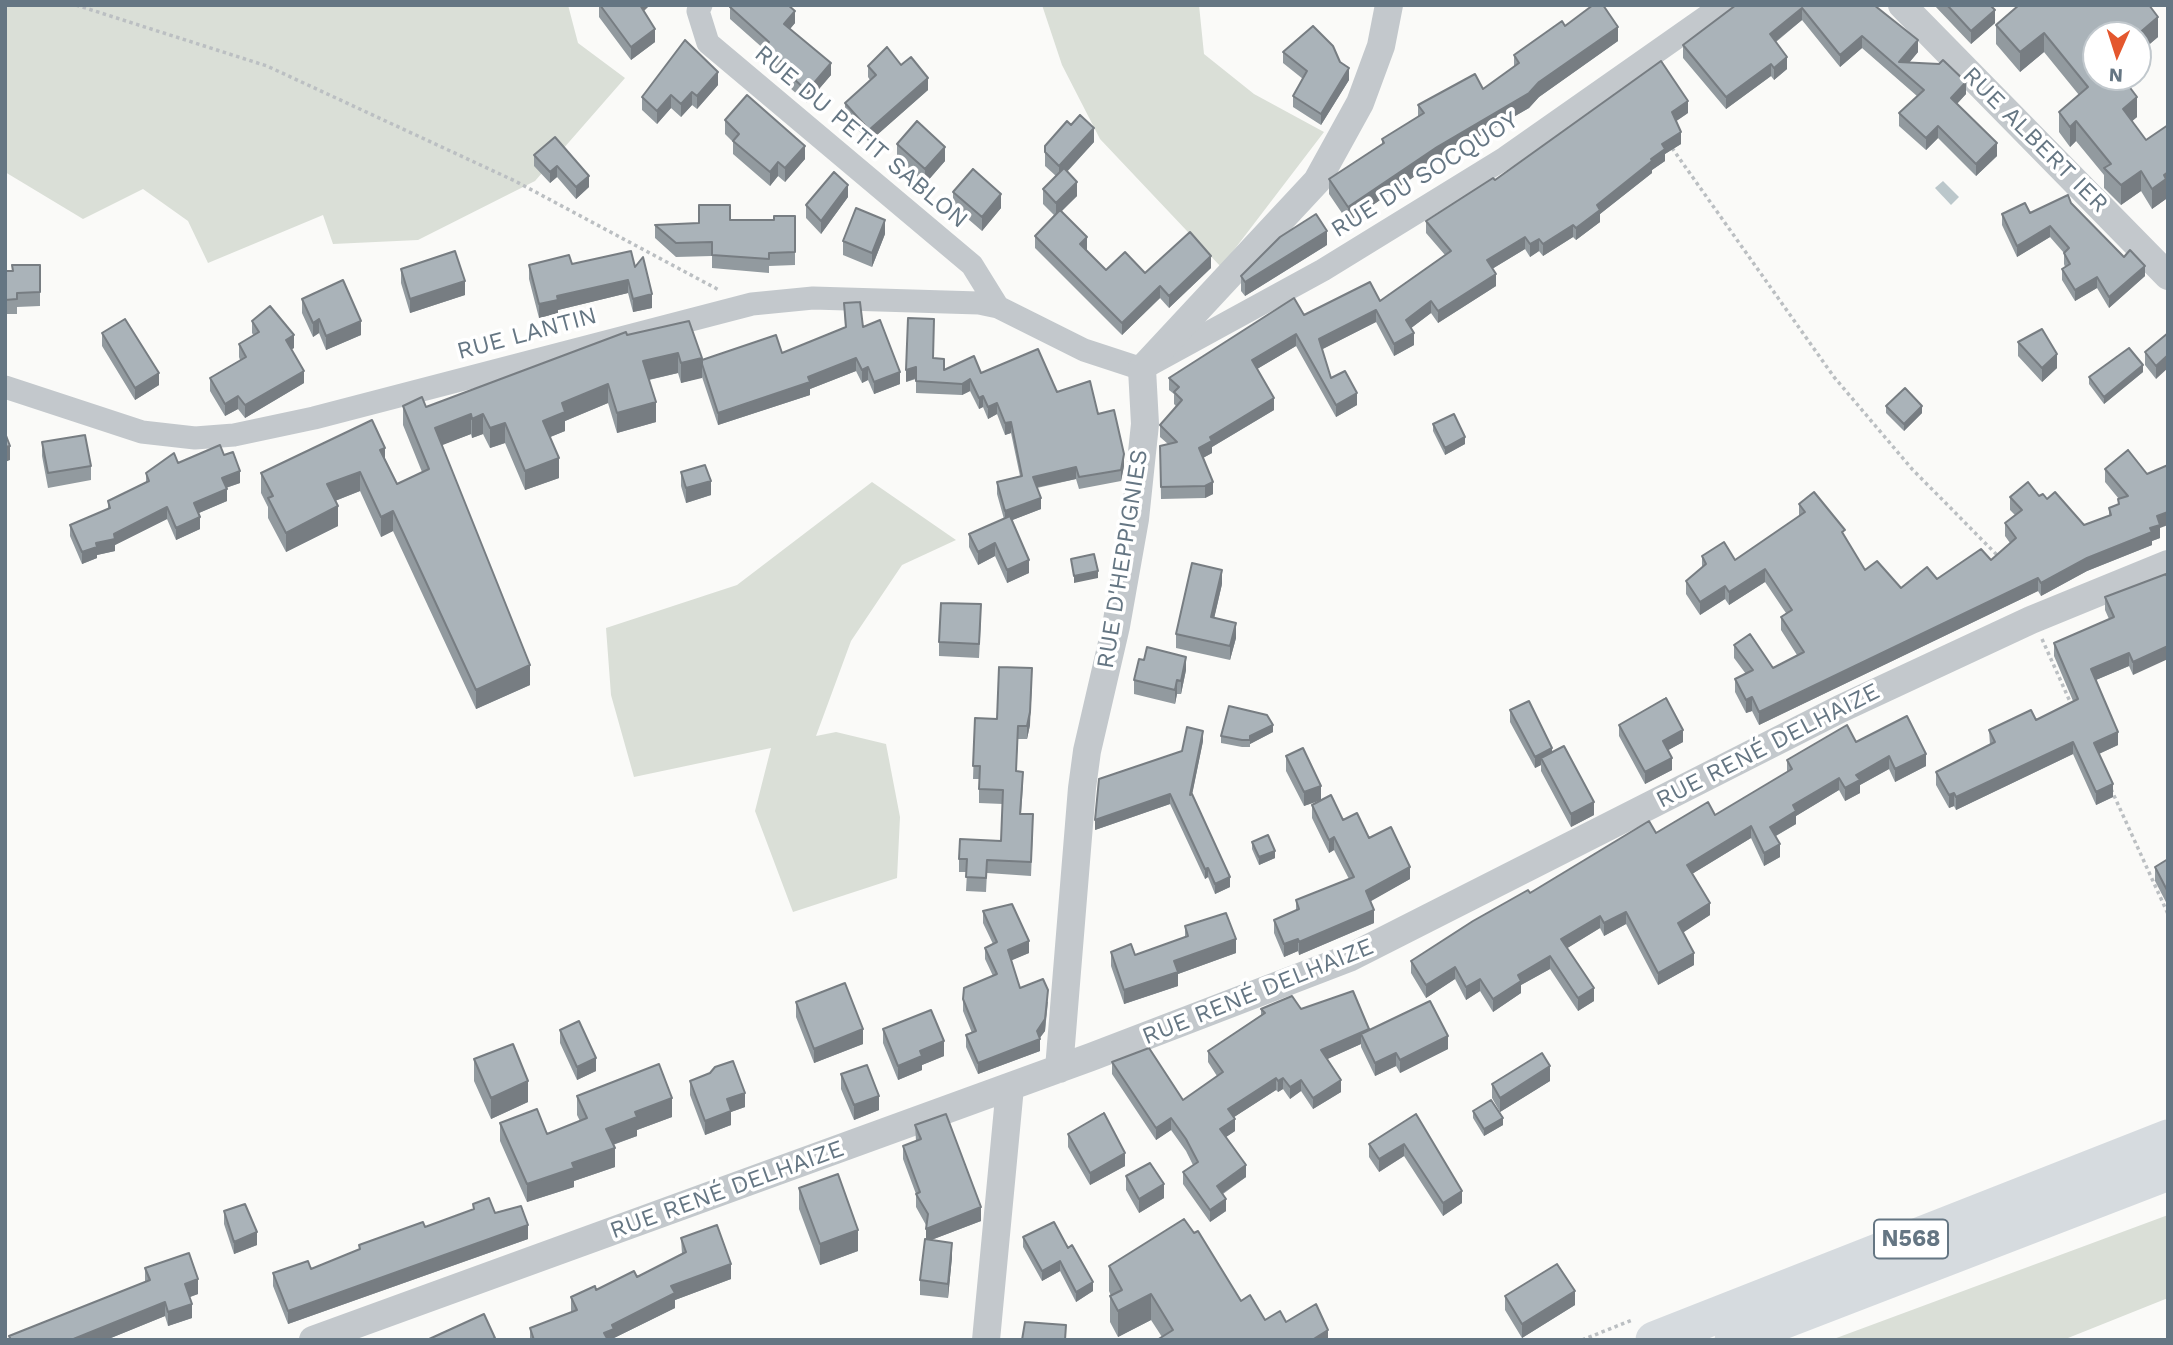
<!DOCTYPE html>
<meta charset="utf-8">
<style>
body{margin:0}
#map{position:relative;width:2173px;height:1345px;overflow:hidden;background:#fafaf8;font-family:"Work Sans",sans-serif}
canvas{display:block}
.frame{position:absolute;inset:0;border:7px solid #657683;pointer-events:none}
.north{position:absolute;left:2082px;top:21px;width:70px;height:70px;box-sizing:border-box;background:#fff;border:2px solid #c1c8cd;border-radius:50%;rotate:183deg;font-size:19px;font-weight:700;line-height:28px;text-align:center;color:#657683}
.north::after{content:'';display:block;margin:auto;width:24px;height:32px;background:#e4572e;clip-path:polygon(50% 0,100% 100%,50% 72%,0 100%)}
</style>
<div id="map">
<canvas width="2173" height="1345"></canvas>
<div class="frame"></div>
<div class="north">N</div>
</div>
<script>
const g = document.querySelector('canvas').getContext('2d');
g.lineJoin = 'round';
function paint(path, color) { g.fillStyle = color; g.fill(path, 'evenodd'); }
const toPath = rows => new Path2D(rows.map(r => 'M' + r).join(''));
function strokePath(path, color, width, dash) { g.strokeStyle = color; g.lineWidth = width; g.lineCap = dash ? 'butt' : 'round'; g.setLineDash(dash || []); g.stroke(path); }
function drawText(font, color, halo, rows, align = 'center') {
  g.font = font + ' "Work Sans",sans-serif'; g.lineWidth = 7; g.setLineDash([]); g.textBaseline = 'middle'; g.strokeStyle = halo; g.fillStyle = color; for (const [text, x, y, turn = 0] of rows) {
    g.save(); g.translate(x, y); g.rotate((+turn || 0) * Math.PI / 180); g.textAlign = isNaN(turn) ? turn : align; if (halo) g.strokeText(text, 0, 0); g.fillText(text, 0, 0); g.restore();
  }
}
paint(toPath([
 [5,5,568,5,578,43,625,78,535,181,418,240,333,244,323,215,208,263,188,221,143,189,83,219,5,172],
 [1042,5,1199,5,1204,54,1254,94,1324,132,1221,267,1100,139,1062,65],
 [872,482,956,540,902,565,851,641,816,736,836,732,886,744,900,817,897,878,793,912,755,811,771,748,634,777,611,695,606,628,737,585],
 [2168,1215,2168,1298,2063,1340,1831,1340]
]), '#dadfd7');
paint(toPath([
 [1943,181,1959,197,1951,205,1935,188]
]), '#bbc7cb');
strokePath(toPath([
 [76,5,267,66,515,181,719,290],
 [1672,148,1834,377,1912,469,1998,556],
 [2042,639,2072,706],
 [2111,789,2168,914],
 [1582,1340,1632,1320]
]), '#bbbfc2', 3.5, [3.5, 3.5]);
strokePath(toPath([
 [701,5,698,11,708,43,972,265,998,307],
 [5,387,142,432,195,438,234,435,314,418,752,304,813,298,979,303,998,307,1084,350,1142,369,1323,270,1505,158,1723,5]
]), '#c3c8cc', 23);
strokePath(toPath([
 [1902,5,2168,276],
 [1059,1069,1082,788,1087,751,1116,626,1135,519,1145,424,1142,369,1317,181,1360,103,1381,46,1389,5],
 [313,1340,1091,1057,1349,958,1840,709,2031,620,2168,564],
 [986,1340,1010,1087]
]), '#c3c8cc', 28);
strokePath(toPath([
 [1654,1340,2168,1138],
 [1733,1340,2168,1172]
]), '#d6dbdf', 37);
paint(toPath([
 [599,5,650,5,644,11,655,42,631,60,599,17],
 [1736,5,1874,5,1918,52,1909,63,1966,94,1957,104,1997,156,1976,176,1938,138,1926,150,1899,126,1899,113,1917,96,1862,48,1840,67,1802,20,1776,42,1787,69,1774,80,1771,76,1726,109,1683,58,1683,45],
 [1934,5,1990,5,1995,23,1971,44],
 [730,7,795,23,790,29,831,75,807,103,780,79,780,72,765,58,765,50,730,19],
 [2150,7,2158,37,2138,54,2138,35,2096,35,2137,117,2132,121,2166,193,2166,199,2152,209,2141,191,2121,205,2104,188,2104,175,2076,141,2070,147,2059,132,2059,112,2079,95,2044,52,2020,72,1996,44,1996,25],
 [1565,26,1618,41,1539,97,1529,108,1437,161,1348,222,1329,194,1329,179,1382,144,1382,139,1418,117,1418,105,1483,89,1514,67,1514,55],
 [1283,52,1349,80,1321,125,1293,107,1293,96,1303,79,1283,63],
 [901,65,928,90,869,142,845,115,845,103,870,80,868,77,868,66],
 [718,85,697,109,692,105,681,117,671,108,657,124,642,110,642,97],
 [1688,113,1676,121,1681,144,1665,154,1665,161,1652,170,1652,173,1600,214,1600,222,1576,240,1573,237,1543,256,1539,251,1530,257,1525,249,1492,269,1496,286,1438,323,1431,313,1411,328,1414,345,1394,356,1376,322,1322,349,1331,378,1357,405,1336,417,1296,346,1257,369,1274,410,1212,447,1212,453,1203,458,1213,494,1205,498,1161,499,1160,446,1168,444,1160,437,1160,425,1177,407,1174,404,1174,394,1169,390,1169,378,1304,315,1380,301,1445,255,1426,233,1426,221,1495,180],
 [725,120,805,159,785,182,778,176,770,186,733,154,733,142,725,134],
 [555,137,589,187,576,199,557,177,550,183,534,166,534,155],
 [1094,142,1067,172,1077,196,1061,211,1087,250,1086,250,1106,270,1145,273,1211,268,1169,308,1160,298,1122,335,1035,248,1035,236,1054,215,1043,204,1043,189,1056,176,1045,166,1045,146],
 [897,144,945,161,925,184,897,158],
 [953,192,1001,208,982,231,953,206],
 [848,197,821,234,806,218,806,205],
 [2071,203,2124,257,2145,276,2109,308,2097,288,2075,301,2062,280,2062,269,2065,267,2064,264,2064,253,2050,237,2017,257,2002,225,2002,214,2030,213],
 [795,216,795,265,769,266,769,273,712,268,712,256,676,257,655,238,655,225,699,223,730,220,774,220],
 [885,234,872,267,843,255,843,241],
 [1327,245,1245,296,1241,291,1241,276],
 [572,264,635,267,652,308,633,312,628,293,558,310,558,313,539,318,529,279,529,265],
 [40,265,40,306,17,307,17,314,5,314,5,271,12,271],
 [401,269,465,295,410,313,401,283],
 [302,299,361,335,326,350,319,333,313,337,302,313],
 [844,303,863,327,900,384,874,394,868,380,862,383,856,371,810,389,810,395,718,425,702,377,681,383,678,373,649,380,656,422,617,433,608,403,565,421,565,431,550,437,559,478,525,490,505,443,490,448,483,434,472,438,471,434,441,445,530,685,476,709,393,531,381,537,360,491,335,501,338,526,286,552,268,518,268,507,261,493,261,473,385,459,397,484,422,472,403,425,403,406,426,407,627,335,702,360,782,353,845,327],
 [252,321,294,348,291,349,304,383,245,418,238,409,225,416,210,391,210,378,240,360,239,357,239,344,254,336,252,333],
 [102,333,159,385,135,400,102,346],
 [2168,333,2156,379,2145,365,2145,352],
 [2018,342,2057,368,2042,382,2018,356],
 [934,358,944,369,981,373,1057,392,1098,414,1124,466,1121,481,1079,489,1076,479,1037,488,1041,509,1012,520,1029,573,1007,583,995,556,978,565,969,547,969,534,1004,519,997,494,997,482,1020,476,1011,433,1005,435,997,414,988,419,983,407,979,409,970,391,962,395,916,393,916,379,906,382],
 [2143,372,2104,404,2089,384,2089,377],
 [1886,406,1922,413,1904,431,1886,413],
 [1433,424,1465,444,1445,455,1433,431],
 [42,442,91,466,91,480,48,488,42,456],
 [178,463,240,483,226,488,227,501,199,513,200,529,176,540,167,519,115,545,115,551,97,555,97,558,82,564,70,536,70,525,108,509,108,501,146,483,146,473],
 [2105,469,2160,528,2160,538,2152,541,2152,545,2087,571,2041,596,2038,591,1759,725,1752,711,1746,713,1735,692,1735,679,1746,674,1734,658,1734,645,1773,668,1797,655,1781,630,1781,617,1786,613,1765,582,1729,605,1725,599,1700,615,1686,594,1686,581,1702,568,1702,556,1735,560,1799,516,1799,504,1845,537,1865,570,1901,588,1937,579,1991,560,2010,543,2005,536,2005,523,2015,515,2010,510,2010,497,2039,496,2047,499,2084,525,2109,516,2109,508,2118,505,2118,499,2119,499,2105,482],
 [681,472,711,495,686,503,681,486],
 [2166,574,2133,675,2129,666,2096,680,2118,745,2099,754,2113,797,2096,805,2073,754,1956,810,1954,806,1949,808,1936,785,1936,772,1990,745,1989,730,2036,720,2073,701,2054,656,2054,643,2109,619,2105,610,2105,597],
 [1222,584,1214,618,1236,638,1230,660,1176,648,1176,634],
 [981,619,979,658,939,656,939,642],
 [1186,670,1181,694,1177,694,1175,704,1134,694,1134,680],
 [1510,710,1552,752,1594,815,1571,827,1541,771,1541,765,1535,768,1510,722],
 [975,718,1030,725,1027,739,1018,739,1016,771,1023,785,1021,814,1033,828,1031,876,987,873,986,892,966,891,967,872,959,872,959,859,1001,841,1003,804,979,803,979,779,973,779],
 [1619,725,1683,742,1668,750,1672,770,1645,784,1619,736],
 [1273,732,1250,744,1250,747,1242,747,1221,743,1221,736],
 [1203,741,1192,794,1230,887,1215,894,1208,877,1205,879,1170,804,1095,830,1182,751],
 [1856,742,1926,766,1895,782,1889,769,1860,785,1860,793,1845,801,1839,790,1796,816,1796,824,1776,836,1780,857,1764,866,1751,838,1692,874,1710,915,1683,932,1694,965,1658,985,1626,924,1604,936,1600,928,1567,948,1594,1001,1578,1011,1550,969,1521,985,1521,993,1493,1012,1480,991,1466,1000,1455,979,1426,998,1411,973,1411,961,1530,893,1656,833,1715,815,1787,772,1787,760],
 [1286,756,1321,800,1304,806,1286,771],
 [1312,805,1343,820,1369,838,1410,879,1370,901,1374,923,1299,955,1298,951,1284,957,1274,933,1274,920,1296,911,1296,900,1349,879,1334,850,1329,853,1312,818],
 [1252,842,1275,858,1259,865,1252,849],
 [2168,859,2168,906,2155,881,2155,867],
 [983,911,1029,953,1011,960,1020,988,1048,1002,1045,1031,1040,1038,1040,1051,978,1074,966,1047,966,1035,972,1033,963,1011,963,999,993,976,985,959,985,948,993,944,983,923],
 [1185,926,1236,953,1178,974,1178,986,1124,1004,1111,966,1111,952,1135,955,1185,937],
 [796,1002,863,1044,814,1063,796,1017],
 [1261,1009,1301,1009,1369,1031,1448,1049,1400,1073,1396,1066,1375,1076,1361,1047,1361,1044,1327,1059,1341,1092,1313,1109,1301,1091,1290,1099,1283,1089,1278,1092,1276,1090,1234,1117,1235,1131,1226,1137,1246,1177,1223,1194,1226,1211,1210,1222,1183,1184,1183,1172,1193,1165,1186,1151,1171,1130,1156,1140,1112,1074,1112,1062,1183,1100,1217,1076,1208,1062,1208,1051,1261,1015],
 [883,1029,944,1056,922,1065,922,1070,898,1080,883,1043],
 [560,1030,596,1071,577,1080,560,1043],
 [474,1059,528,1102,491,1119,474,1081],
 [710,1073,745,1107,731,1112,731,1125,705,1135,690,1095,690,1081],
 [841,1074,879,1110,854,1120,841,1089],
 [1550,1081,1500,1112,1492,1098,1492,1084],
 [577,1096,672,1117,637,1130,637,1136,613,1145,615,1167,574,1181,574,1187,527,1202,500,1141,500,1123,547,1134,580,1121,577,1115],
 [1473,1111,1503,1125,1484,1136,1473,1118],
 [1416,1114,1462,1203,1443,1216,1404,1156,1379,1172,1369,1157,1369,1144],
 [915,1125,981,1221,931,1240,952,1257,948,1298,920,1295,920,1280,926,1240,926,1225,916,1207,916,1194,903,1159,903,1146,916,1141],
 [1068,1134,1125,1166,1090,1185,1068,1147],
 [1126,1176,1164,1198,1139,1213,1126,1190],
 [799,1188,858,1251,820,1265,799,1209],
 [473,1204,495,1213,528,1239,288,1324,273,1286,273,1273,311,1269,359,1249,359,1245,425,1227,473,1210],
 [224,1211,257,1245,234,1254,224,1224],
 [1054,1222,1093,1291,1076,1302,1060,1271,1042,1281,1023,1247,1023,1237],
 [1194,1233,1241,1301,1265,1320,1286,1322,1328,1340,1162,1337,1151,1320,1118,1337,1110,1322,1110,1296,1111,1296,1109,1291,1109,1266],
 [681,1238,731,1279,675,1300,675,1308,614,1338,614,1340,530,1340,530,1328,571,1313,571,1297,637,1277,682,1254],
 [145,1268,198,1294,189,1297,192,1318,168,1326,165,1316,106,1340,9,1340,9,1336,145,1282],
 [1505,1296,1575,1305,1522,1338,1505,1310]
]), '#929a9f');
paint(toPath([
 [638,5,650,5,638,16],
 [1802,8,1802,20,1770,46,1770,34],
 [1995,10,1995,23,1971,44,1971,31],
 [795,11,795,23,784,36,784,24],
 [2158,17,2158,37,2138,54,2138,35,2137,35],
 [1618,27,1618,41,1539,97,1529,108,1437,161,1348,222,1348,207,1437,147,1539,82],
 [655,29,655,42,631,60,631,47],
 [2044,33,2044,52,2020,72,2020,52],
 [1862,36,1862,48,1840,67,1840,55],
 [1918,40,1918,52,1902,71,1899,62],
 [1787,57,1787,69,1774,80,1774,68],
 [831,63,831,75,807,103,807,91],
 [1771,64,1771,76,1726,109,1726,97],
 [1349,68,1349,80,1321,125,1321,114],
 [718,72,718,85,697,109,697,96],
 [928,78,928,90,869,142,869,130],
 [1966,82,1966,94,1951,110,1951,98],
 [692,92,692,105,681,117,681,104],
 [671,95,671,108,657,124,657,111],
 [2137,97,2137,117,2123,129,2123,109],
 [1688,101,1688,113,1672,124,1672,112],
 [2076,121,2076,141,2070,147,2070,127],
 [1938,126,1938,138,1926,150,1926,138],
 [1094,128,1094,142,1059,180,1059,166],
 [1681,132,1681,144,1665,154,1665,161,1652,170,1652,173,1600,214,1600,222,1576,240,1576,228,1597,205,1651,159,1662,144],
 [1997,143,1997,156,1976,176,1976,164],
 [805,146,805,159,785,182,785,168],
 [945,147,945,161,925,184,925,169],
 [778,162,778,176,770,186,770,172],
 [557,166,557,177,550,183,550,172],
 [2141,171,2141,191,2121,205,2121,185],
 [2168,172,2168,192,2166,193,2166,199,2152,209,2152,189,2164,175],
 [589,176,589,187,576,199,576,187],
 [1077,182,1077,196,1056,217,1056,203],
 [848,185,848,197,821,234,821,221],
 [1001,194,1001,208,982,231,982,217],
 [885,220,885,234,872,267,872,253],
 [1573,225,1573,237,1543,256,1543,244],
 [2050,226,2050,237,2017,257,2017,246],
 [1327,231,1327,245,1245,296,1245,282],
 [1087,237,1087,250,1080,257,1080,244],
 [1525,237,1525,249,1487,272,1487,260],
 [1539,239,1539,251,1530,257,1530,244],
 [1211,256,1211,268,1169,308,1169,296],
 [2145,266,2145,276,2109,308,2109,297],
 [1496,274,1496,286,1438,323,1438,311],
 [2097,277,2097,288,2075,301,2075,290],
 [628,280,628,293,558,310,558,313,539,318,539,304,557,296],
 [465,281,465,295,410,313,410,299],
 [1160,286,1160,298,1122,335,1122,323],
 [652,294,652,308,633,312,633,299],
 [1431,301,1431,313,1406,332,1406,320],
 [1376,310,1376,322,1319,351,1319,339],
 [319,319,319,333,313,337,313,323],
 [361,321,361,335,326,350,326,336],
 [1414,333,1414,345,1394,356,1394,344],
 [1296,334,1296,346,1252,372,1252,360],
 [294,335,294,348,286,353,286,340],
 [678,353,678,373,643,381,643,361],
 [2057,354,2057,368,2042,382,2042,368],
 [2168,355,2168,368,2156,379,2156,366],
 [702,358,702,378,681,383,681,363],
 [856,358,856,371,810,389,810,395,718,425,718,413],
 [2143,365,2143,372,2104,404,2104,397],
 [868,367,868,380,862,383,862,370],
 [916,367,916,378,906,382,906,370],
 [304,371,304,383,245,418,245,405],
 [900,372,900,384,874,394,874,382],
 [159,373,159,385,135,400,135,388],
 [970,379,970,391,962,395,962,384],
 [608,384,608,403,565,421,565,431,543,440,543,421,562,403],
 [1357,393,1357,405,1336,417,1336,405],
 [238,396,238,409,225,416,225,404],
 [983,396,983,407,979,409,979,398],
 [1274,398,1274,410,1212,447,1212,453,1199,460,1199,448,1210,437],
 [656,402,656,422,617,433,617,413],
 [997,403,997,414,988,419,988,407],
 [1922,406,1922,413,1904,431,1904,424],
 [471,414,471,434,435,448,435,428],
 [483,414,483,434,472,438,472,419],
 [1011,422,1011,433,1005,435,1005,423],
 [505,423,505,443,490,448,490,428],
 [1465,437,1465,444,1445,455,1445,448],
 [10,446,10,460,5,462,5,447],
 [385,448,385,468,380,450],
 [1124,454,1124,466,1121,481,1121,470],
 [559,458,559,478,525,490,525,471],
 [1076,467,1076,479,1033,488,1033,477],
 [240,471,240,483,222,489,222,478],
 [360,472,360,491,327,504,327,484],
 [711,481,711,495,686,503,686,488],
 [1213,482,1213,494,1205,498,1205,486],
 [227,489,227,501,194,515,194,503],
 [1041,498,1041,509,1005,523,1005,511],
 [338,506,338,526,286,552,286,533],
 [167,507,167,519,115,545,115,551,97,555,97,558,82,564,82,552,114,534],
 [393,511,393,531,381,537,381,517],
 [2168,512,2168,525,2160,528,2160,538,2152,541,2152,545,2087,571,2041,596,2041,583,2087,558,2150,528,2157,516],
 [200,517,200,529,176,540,176,528],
 [995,543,995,556,978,565,978,552],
 [1029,560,1029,573,1007,583,1007,570],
 [1765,569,1765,582,1729,605,1729,592],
 [1222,570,1222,584,1211,632,1211,617],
 [1098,571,1098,578,1074,583,1074,576],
 [2038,578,2038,591,1759,725,1759,712],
 [1725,586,1725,599,1700,615,1700,602],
 [1236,623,1236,638,1230,660,1230,646],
 [2168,646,2168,659,2133,675,2133,662],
 [2129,653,2129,666,2091,682,2091,669],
 [1186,657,1186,670,1181,694,1181,681],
 [530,665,530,685,476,709,476,690],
 [1177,680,1177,694,1175,704,1175,690],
 [1032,681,1030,725,1027,739,1027,726],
 [1752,697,1752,711,1746,713,1746,700],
 [1273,725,1273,732,1250,744,1250,747,1250,736],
 [1683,730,1683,742,1663,753,1663,741],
 [1203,731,1203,741,1190,805,1190,795],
 [2118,732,2118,745,2094,756,2094,743],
 [2073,742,2073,754,1956,810,1956,797],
 [1552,748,1552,759,1541,758,1541,765,1535,768,1535,757],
 [1926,754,1926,766,1895,782,1895,769],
 [1889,756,1889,769,1860,785,1860,793,1845,801,1845,788,1856,775],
 [1672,758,1672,770,1645,784,1645,772],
 [1839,778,1839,790,1796,816,1796,824,1770,839,1770,827,1793,805],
 [2113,784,2113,797,2096,805,2096,792],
 [1321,786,1321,800,1304,806,1304,792],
 [1954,793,1954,806,1949,808,1949,795],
 [1170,794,1170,804,1095,830,1095,820],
 [1594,802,1594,815,1571,827,1571,814],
 [1751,826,1751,838,1687,877,1687,865],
 [1334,837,1334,850,1329,853,1329,840],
 [1780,844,1780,857,1764,866,1764,853],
 [1275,851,1275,858,1259,865,1259,857],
 [1410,867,1410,879,1366,904,1366,891],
 [1208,868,1208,877,1205,879,1205,869],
 [1230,877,1230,887,1215,894,1215,884],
 [1710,903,1710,915,1678,936,1678,923],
 [1374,910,1374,923,1299,955,1299,942],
 [1626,912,1626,924,1604,936,1604,923],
 [1600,916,1600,928,1561,952,1561,939],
 [1236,939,1236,953,1178,974,1178,986,1124,1004,1124,990,1174,961],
 [1298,939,1298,951,1284,957,1284,944],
 [1029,941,1029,953,1008,962,1008,950],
 [1694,953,1694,965,1658,985,1658,973],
 [1550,956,1550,969,1521,985,1521,993,1493,1012,1493,999,1518,975],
 [1455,967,1455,979,1426,998,1426,985],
 [1480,979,1480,991,1466,1000,1466,987],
 [1594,988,1594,1001,1578,1011,1578,998],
 [1048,990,1045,1031,1038,1040,1040,1039,1040,1051,978,1074,978,1063,1037,1031],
 [863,1029,863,1044,814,1063,814,1049],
 [1369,1029,1369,1041,1361,1034,1361,1044,1321,1062,1321,1050],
 [1448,1036,1448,1049,1400,1073,1400,1060],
 [944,1041,944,1056,922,1065,922,1070,898,1080,898,1066,920,1051],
 [1396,1053,1396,1066,1375,1076,1375,1063],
 [596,1058,596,1071,577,1080,577,1067],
 [1550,1066,1550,1081,1500,1112,1500,1098],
 [1276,1078,1276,1090,1228,1121,1228,1109],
 [1283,1078,1283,1089,1278,1092,1278,1081],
 [1301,1080,1301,1091,1290,1099,1290,1087],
 [1341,1080,1341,1092,1313,1109,1313,1098],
 [528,1081,528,1102,491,1119,491,1098],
 [745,1093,745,1107,731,1112,731,1125,705,1135,705,1121,727,1099],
 [879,1096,879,1110,854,1120,854,1105],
 [672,1098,672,1117,637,1130,637,1136,606,1147,606,1129,635,1112],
 [1171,1118,1171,1130,1156,1140,1156,1128],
 [1503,1118,1503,1125,1484,1136,1484,1129],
 [1235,1119,1235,1131,1220,1141,1220,1129],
 [1404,1144,1404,1156,1379,1172,1379,1159],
 [615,1148,615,1167,574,1181,574,1187,527,1202,527,1184,572,1163],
 [1125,1153,1125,1166,1090,1185,1090,1173],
 [1246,1165,1246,1177,1217,1197,1217,1186],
 [1164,1184,1164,1198,1139,1213,1139,1199],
 [1462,1191,1462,1203,1443,1216,1443,1203],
 [1226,1199,1226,1211,1210,1222,1210,1210],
 [981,1207,981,1221,926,1242,926,1229],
 [528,1225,528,1239,288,1324,288,1311],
 [858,1230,858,1251,820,1265,820,1244],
 [257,1232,257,1245,234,1254,234,1242],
 [952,1243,952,1257,948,1298,948,1284],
 [1060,1261,1060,1271,1042,1281,1042,1271],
 [731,1264,731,1279,675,1300,675,1308,614,1338,614,1340,604,1340,604,1333,612,1325,671,1286],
 [198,1279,198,1294,185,1299,185,1284],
 [1093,1282,1093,1291,1076,1302,1076,1292],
 [1575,1291,1575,1305,1522,1338,1522,1324],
 [1151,1294,1151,1320,1118,1337,1118,1311],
 [165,1302,165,1316,106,1340,71,1340],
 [192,1304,192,1318,168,1326,168,1312],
 [1328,1330,1328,1340,1312,1340]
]), '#777d82');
const building = toPath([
 [600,5,640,5,655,29,631,47,600,5],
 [731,5,788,5,795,11,784,24,831,63,807,91,780,66,783,63,765,46,769,42,730,7,731,5],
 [1593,5,1603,5,1618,27,1539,82,1529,93,1437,147,1348,207,1329,179,1384,143,1382,139,1424,113,1418,105,1475,74,1483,89,1519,63,1514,55,1562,21,1565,26,1593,5],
 [1736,5,1874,5,1918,40,1899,62,1939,64,1943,60,1966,82,1951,98,1997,143,1976,164,1938,126,1926,138,1899,113,1924,90,1862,36,1840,55,1802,8,1770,34,1787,57,1774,68,1771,64,1726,97,1683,45,1736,5],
 [1947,5,1990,5,1995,10,1971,31,1947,5],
 [2019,5,2149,5,2158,17,2137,35,2096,35,2096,77,2122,77,2137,97,2123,109,2146,140,2168,125,2168,172,2164,175,2166,179,2152,189,2141,171,2121,185,2104,168,2111,164,2076,121,2070,127,2059,112,2088,87,2044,33,2020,52,1996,25,2019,5],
 [1313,26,1333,46,1340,62,1349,68,1321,114,1293,96,1307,71,1283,52,1313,26],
 [685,40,718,72,697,96,692,92,681,104,671,95,657,111,642,97,685,40],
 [887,47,901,65,911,57,928,78,869,130,845,103,876,75,868,66,887,47],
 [1661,61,1688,101,1672,112,1681,132,1662,144,1665,149,1651,159,1652,161,1597,205,1600,210,1576,228,1573,225,1543,244,1539,239,1530,244,1525,237,1487,260,1496,274,1438,311,1431,301,1406,320,1414,333,1394,344,1376,310,1319,339,1331,378,1345,371,1357,393,1336,405,1296,334,1252,360,1274,398,1210,437,1212,441,1199,448,1213,482,1205,486,1161,487,1160,446,1177,442,1160,425,1182,400,1174,392,1179,387,1169,378,1294,298,1304,315,1370,282,1380,301,1451,251,1426,221,1493,178,1495,180,1661,61],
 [747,95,805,146,785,168,778,162,770,172,733,141,739,134,725,120,747,95],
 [1080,115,1094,128,1059,166,1045,152,1045,146,1067,121,1071,125,1080,115],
 [917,121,945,147,925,169,897,144,917,121],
 [555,137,589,176,576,187,557,166,550,172,534,155,555,137],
 [1064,168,1077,182,1056,203,1043,189,1064,168],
 [973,169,1001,194,982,217,953,192,973,169],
 [834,172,848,185,821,221,806,205,834,172],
 [2068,195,2071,203,2124,257,2130,250,2145,266,2109,297,2097,277,2075,290,2062,269,2070,264,2064,253,2069,248,2050,226,2017,246,2002,214,2025,203,2030,213,2068,195],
 [699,205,730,205,730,220,774,220,774,216,795,216,795,252,769,253,769,259,712,255,712,242,676,243,655,225,699,223,699,205],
 [856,208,885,220,872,253,843,241,856,208],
 [1060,210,1087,237,1080,244,1106,270,1125,252,1145,273,1190,232,1211,256,1169,296,1160,286,1122,323,1035,236,1060,210],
 [1316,214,1327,231,1245,282,1241,276,1280,237,1316,214],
 [455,251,465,281,410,299,401,269,455,251],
 [631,251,635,267,643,257,652,294,633,299,628,280,557,296,558,300,539,304,529,265,569,255,572,264,631,251],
 [12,265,40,265,40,292,17,293,17,299,5,300,5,271,13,271,12,265],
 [343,280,361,321,326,336,319,319,313,323,302,299,343,280],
 [860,302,863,327,880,320,900,372,874,382,868,367,862,370,856,358,808,377,810,382,718,413,702,364,702,360,776,335,782,353,846,327,844,303,860,302],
 [270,306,294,335,286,340,304,371,245,405,238,396,225,404,210,378,246,357,239,344,259,332,252,321,270,306],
 [908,318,934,319,933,358,944,359,944,370,974,356,981,373,1038,349,1057,392,1090,381,1098,414,1114,410,1124,454,1121,470,1079,477,1076,467,1033,477,1041,498,1005,511,997,482,1022,476,1011,422,1005,423,997,403,988,407,983,396,979,398,970,379,962,384,916,381,916,367,906,370,908,318],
 [125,319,159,373,135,388,102,333,125,319],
 [689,321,702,358,681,363,678,353,643,361,656,402,617,413,608,384,562,403,565,412,543,421,559,458,525,471,505,423,490,428,483,414,472,419,471,414,435,428,530,665,476,690,393,511,381,517,360,472,327,484,338,506,286,533,268,498,273,496,261,473,372,420,385,448,380,450,397,484,429,469,403,406,422,397,426,407,626,332,627,335,689,321],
 [2042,329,2057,354,2042,368,2018,342,2042,329],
 [2168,333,2168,355,2156,366,2145,352,2168,333],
 [2129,348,2143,365,2104,397,2089,377,2129,348],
 [1905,388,1922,406,1904,424,1886,406,1905,388],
 [1454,414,1465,437,1445,448,1433,424,1454,414],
 [5,433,10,446,5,447,5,433],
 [85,435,91,466,48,473,42,442,85,435],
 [220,445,224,455,233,452,240,471,222,478,227,489,194,503,200,517,176,528,167,507,114,534,115,539,96,543,97,547,82,552,70,525,110,508,108,501,149,481,146,473,174,453,178,463,220,445],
 [2128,450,2147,474,2168,465,2168,512,2157,516,2160,525,2150,528,2152,532,2087,558,2041,583,2038,578,1759,712,1752,697,1746,700,1735,679,1753,670,1734,645,1750,634,1773,668,1804,652,1781,617,1792,610,1765,569,1729,592,1725,586,1700,602,1686,581,1706,564,1702,556,1724,542,1735,560,1805,512,1799,504,1814,492,1845,530,1842,532,1865,570,1877,561,1901,588,1927,567,1937,579,1981,549,1991,560,2016,538,2005,523,2022,510,2010,497,2028,482,2039,496,2043,494,2047,499,2055,492,2084,525,2111,515,2109,508,2119,504,2118,499,2128,496,2105,469,2128,450],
 [705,465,711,481,686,488,681,472,705,465],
 [1010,516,1029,560,1007,570,995,543,978,552,969,534,1010,516],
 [1094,554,1098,571,1074,576,1071,559,1094,554],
 [1192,563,1222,570,1211,617,1236,623,1230,646,1176,634,1192,563],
 [2166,574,2168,579,2168,646,2133,662,2129,653,2091,669,2118,732,2094,743,2113,784,2096,792,2073,742,1956,797,1954,793,1949,795,1936,772,1995,742,1989,730,2031,710,2036,720,2078,699,2054,643,2114,617,2105,597,2166,574],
 [941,603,981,604,979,644,939,642,941,603],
 [1147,647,1186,657,1181,681,1177,680,1175,690,1134,680,1139,659,1144,660,1147,647],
 [999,667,1032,668,1030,712,1027,726,1018,726,1016,771,1023,772,1020,814,1033,814,1031,862,987,860,986,878,966,877,967,859,959,859,960,839,1001,841,1003,790,979,789,980,766,973,766,975,718,997,719,999,667],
 [1666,698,1683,730,1663,741,1672,758,1645,772,1619,725,1666,698],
 [1529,701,1552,748,1535,757,1510,710,1529,701],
 [1229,706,1267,715,1273,725,1250,736,1250,740,1242,740,1221,736,1229,706],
 [1907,716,1926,754,1895,769,1889,756,1856,775,1860,780,1845,788,1839,778,1793,805,1796,811,1770,827,1780,844,1764,853,1751,826,1687,865,1710,903,1678,923,1694,953,1658,973,1626,912,1604,923,1600,916,1561,939,1594,988,1578,998,1550,956,1518,975,1521,981,1493,999,1480,979,1466,987,1455,967,1426,985,1411,961,1473,921,1528,890,1530,893,1649,821,1656,833,1708,802,1715,815,1792,769,1787,760,1847,725,1856,742,1907,716],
 [1187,727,1203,731,1190,795,1192,794,1230,877,1215,884,1208,868,1205,869,1170,794,1095,820,1099,779,1182,751,1187,727],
 [1564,746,1594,802,1571,814,1541,758,1564,746],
 [1303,748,1321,786,1304,792,1286,756,1303,748],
 [1331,795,1343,820,1357,813,1369,838,1391,827,1410,867,1366,891,1374,910,1299,942,1298,939,1284,944,1274,920,1299,909,1296,900,1354,877,1334,837,1329,840,1312,805,1331,795],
 [1268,835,1275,851,1259,857,1252,842,1268,835],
 [2168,859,2168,892,2155,867,2168,859],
 [1012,904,1029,941,1008,950,1020,988,1043,979,1048,990,1045,1019,1037,1031,1040,1039,978,1063,966,1035,976,1031,963,999,964,988,997,974,985,948,997,942,983,911,1012,904],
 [1226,913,1236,939,1174,961,1178,972,1124,990,1111,952,1131,944,1135,955,1188,936,1185,926,1226,913],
 [845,983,863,1029,814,1049,796,1002,845,983],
 [1353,991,1369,1029,1321,1050,1341,1080,1313,1098,1301,1080,1290,1087,1283,1078,1278,1081,1276,1078,1228,1109,1235,1119,1220,1129,1246,1165,1217,1186,1226,1199,1210,1210,1183,1172,1198,1162,1186,1139,1171,1118,1156,1128,1112,1062,1149,1048,1183,1100,1223,1072,1208,1051,1265,1013,1261,1009,1292,996,1301,1009,1353,991],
 [1430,1001,1448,1036,1400,1060,1396,1053,1375,1063,1361,1034,1430,1001],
 [931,1010,944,1041,920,1051,922,1056,898,1066,883,1029,931,1010],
 [579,1021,596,1058,577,1067,560,1030,579,1021],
 [513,1044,528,1081,491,1098,474,1059,513,1044],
 [1542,1053,1550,1066,1500,1098,1492,1084,1542,1053],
 [733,1061,745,1093,727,1099,731,1111,705,1121,690,1081,710,1073,715,1067,733,1061],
 [659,1064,672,1098,635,1112,637,1117,606,1129,615,1148,572,1163,574,1168,527,1184,500,1123,537,1109,547,1134,587,1118,577,1096,659,1064],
 [867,1065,879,1096,854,1105,841,1074,867,1065],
 [1491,1100,1503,1118,1484,1129,1473,1111,1491,1100],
 [1104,1113,1125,1153,1090,1173,1068,1134,1104,1113],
 [946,1114,981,1207,926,1229,928,1214,916,1194,920,1192,903,1146,921,1139,915,1125,946,1114],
 [1416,1114,1462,1191,1443,1203,1404,1144,1379,1159,1369,1144,1416,1114],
 [1150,1163,1164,1184,1139,1199,1126,1176,1150,1163],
 [838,1174,858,1230,820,1244,799,1188,838,1174],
 [489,1198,495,1213,521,1206,528,1225,288,1311,273,1273,308,1261,311,1269,360,1249,359,1245,423,1222,425,1227,474,1209,473,1204,489,1198],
 [245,1204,257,1232,234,1242,224,1211,245,1204],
 [1184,1219,1194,1233,1198,1231,1241,1301,1250,1295,1265,1320,1280,1311,1286,1322,1316,1304,1328,1330,1312,1340,1157,1340,1173,1330,1151,1294,1118,1311,1110,1296,1122,1290,1109,1266,1184,1219],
 [1054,1222,1068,1248,1072,1245,1093,1282,1076,1292,1060,1261,1042,1271,1023,1237,1054,1222],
 [717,1225,731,1264,671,1286,675,1293,612,1325,614,1329,604,1333,608,1340,534,1340,530,1328,577,1310,571,1297,595,1286,596,1290,634,1271,637,1277,686,1252,681,1238,717,1225],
 [925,1239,952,1243,948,1284,920,1280,925,1239],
 [189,1253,198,1279,185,1284,192,1304,168,1312,165,1302,71,1340,11,1340,9,1336,150,1280,145,1268,189,1253],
 [1557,1264,1575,1291,1522,1324,1505,1296,1557,1264],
 [484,1314,495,1338,491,1340,427,1340,484,1314],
 [1025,1322,1066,1325,1065,1340,1022,1340,1025,1322]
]);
paint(building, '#aab3b9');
strokePath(building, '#777d82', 2);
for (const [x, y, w] of [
 [1911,1239,74]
]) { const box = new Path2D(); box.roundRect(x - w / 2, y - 19.5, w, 39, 5); g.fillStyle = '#fff'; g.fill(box); strokePath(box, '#657683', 2); }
drawText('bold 23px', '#657683', null, [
 ["N568",1911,1239]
]);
drawText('24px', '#657683', '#fff', [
 ["RUE DU PETIT SABLON",861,137,40],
 ["RUE ALBERT IER",2035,140,45],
 ["RUE DU SOCQUOY",1425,175,-32],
 ["RUE LANTIN",527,334,-15],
 ["RUE D'HEPPIGNIES",1123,559,-81],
 ["RUE RENÉ DELHAIZE",1768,746,-27],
 ["RUE RENÉ DELHAIZE",1258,992,-22],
 ["RUE RENÉ DELHAIZE",727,1190,-20]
]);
</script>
